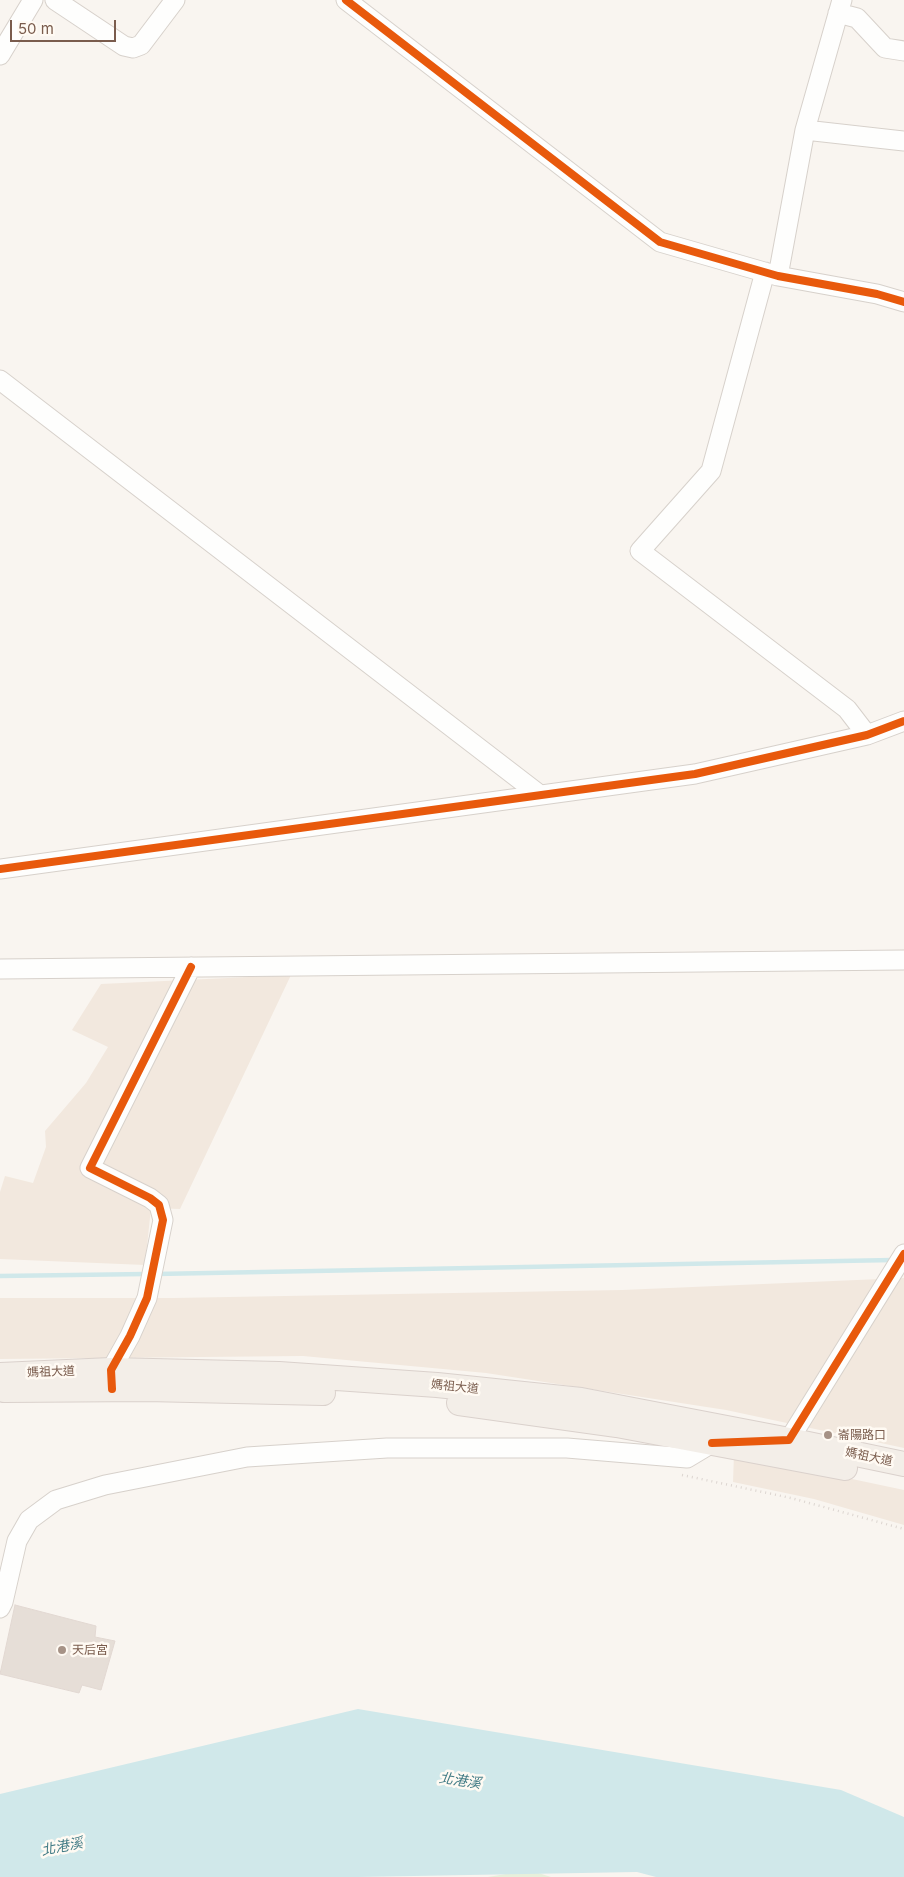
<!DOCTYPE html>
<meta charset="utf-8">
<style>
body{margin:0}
#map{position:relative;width:904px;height:1877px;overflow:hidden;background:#f9f5f0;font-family:Inter,sans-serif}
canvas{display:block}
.scale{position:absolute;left:10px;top:20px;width:106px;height:22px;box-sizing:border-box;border:2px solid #7a5c4d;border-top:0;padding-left:6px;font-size:15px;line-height:18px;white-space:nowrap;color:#7a5c4d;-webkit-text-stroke:4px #fffaf3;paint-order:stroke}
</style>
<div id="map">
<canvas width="904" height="1877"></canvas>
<div class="scale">50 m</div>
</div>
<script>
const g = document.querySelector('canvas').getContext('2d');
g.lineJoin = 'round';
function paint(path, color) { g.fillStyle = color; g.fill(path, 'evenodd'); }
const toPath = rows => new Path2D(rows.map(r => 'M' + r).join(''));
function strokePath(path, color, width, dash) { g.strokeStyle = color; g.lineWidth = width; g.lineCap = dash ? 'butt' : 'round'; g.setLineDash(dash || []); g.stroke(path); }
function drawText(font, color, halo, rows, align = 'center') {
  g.font = font + ' Inter,"Noto Sans TC",sans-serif'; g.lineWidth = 5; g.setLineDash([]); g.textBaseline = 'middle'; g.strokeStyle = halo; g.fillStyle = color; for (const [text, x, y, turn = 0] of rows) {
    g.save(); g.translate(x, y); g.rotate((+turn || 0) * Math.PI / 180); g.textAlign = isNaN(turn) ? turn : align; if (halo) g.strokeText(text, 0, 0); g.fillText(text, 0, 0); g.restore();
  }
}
paint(toPath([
 [291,975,180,1209,151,1208,145,1265,0,1259,0,1192,5,1176,33,1183,46,1147,45,1131,86,1083,108,1047,72,1030,101,984],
 [904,1278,904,1448,726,1410,486,1373,303,1356,0,1359,0,1298,173,1298,622,1290],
 [734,1454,904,1490,904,1525,814,1499,733,1482]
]), '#f2e8de');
paint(toPath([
 [529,1870,551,1877,488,1877]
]), '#e7f0db');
paint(toPath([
 [358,1709,841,1790,904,1817,904,1877,656,1877,637,1872,358,1877,0,1877,0,1794]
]), '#d0e8ea');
strokePath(toPath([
 [156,1274,893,1260],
 [0,1276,146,1274]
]), '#d0e8ea', 4.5);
const building = toPath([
 [15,1605,96,1626,95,1637,115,1641,101,1690,82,1685,79,1693,0,1674,15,1605]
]);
paint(building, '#e6ded7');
strokePath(building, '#e2d8d2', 1);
const minor = toPath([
 [55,0,124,46,133,48,141,45,175,0],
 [346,0,660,242,778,276,877,294,904,302],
 [838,13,857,18,885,48,904,51],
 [0,55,33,0],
 [805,130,842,0],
 [765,272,711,471,640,551,847,709,867,735],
 [778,276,805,130,904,141],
 [0,380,540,795],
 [0,869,695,774,867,735,904,721],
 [0,969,904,960],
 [112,1380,111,1370,130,1336,147,1298,163,1220,159,1205,150,1198,90,1168,191,967],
 [776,1440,789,1440,904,1254],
 [0,1608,3,1602,17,1541,29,1520,56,1500,105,1485,247,1457,387,1448,567,1448,687,1458,712,1443,719,1442]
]);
const major = toPath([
 [0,1375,111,1370,279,1374,437,1385,581,1400,789,1440,904,1464],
 [4,1390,147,1389,323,1393],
 [459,1403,617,1425,845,1468]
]);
strokePath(minor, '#d7d1cb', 21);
strokePath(major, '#dad1cc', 26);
strokePath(toPath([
 [682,1475,791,1498,904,1529]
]), '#dcd5d0', 2.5, [1, 4]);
strokePath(minor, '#fefefd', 19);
strokePath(major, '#f3eee8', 24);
strokePath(toPath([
 [346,0,660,242,778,276,877,294,904,302],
 [0,869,695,774,867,735,904,721],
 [112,1389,111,1370,130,1336,147,1298,163,1220,159,1205,150,1198,90,1168,191,967],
 [712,1443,789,1440,904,1254]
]), '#e8590c', 8);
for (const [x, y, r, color] of [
 [828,1435,5,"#a69286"],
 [62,1650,5,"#a69286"]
]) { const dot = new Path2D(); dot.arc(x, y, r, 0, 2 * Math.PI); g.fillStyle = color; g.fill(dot); strokePath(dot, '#fffaf3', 2); }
drawText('12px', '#7a5c4d', '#fffaf3', [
 ["媽祖大道",51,1372,-2],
 ["媽祖大道",455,1387,6],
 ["媽祖大道",869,1457,12]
]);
drawText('12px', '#7a5c4d', '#fffaf3', [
 ["崙陽路口",838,1435],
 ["天后宮",72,1650]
], 'left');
drawText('italic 14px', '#437c86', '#fffaf3', [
 ["北港溪",460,1781,8],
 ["北港溪",62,1847,-11]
]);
</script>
